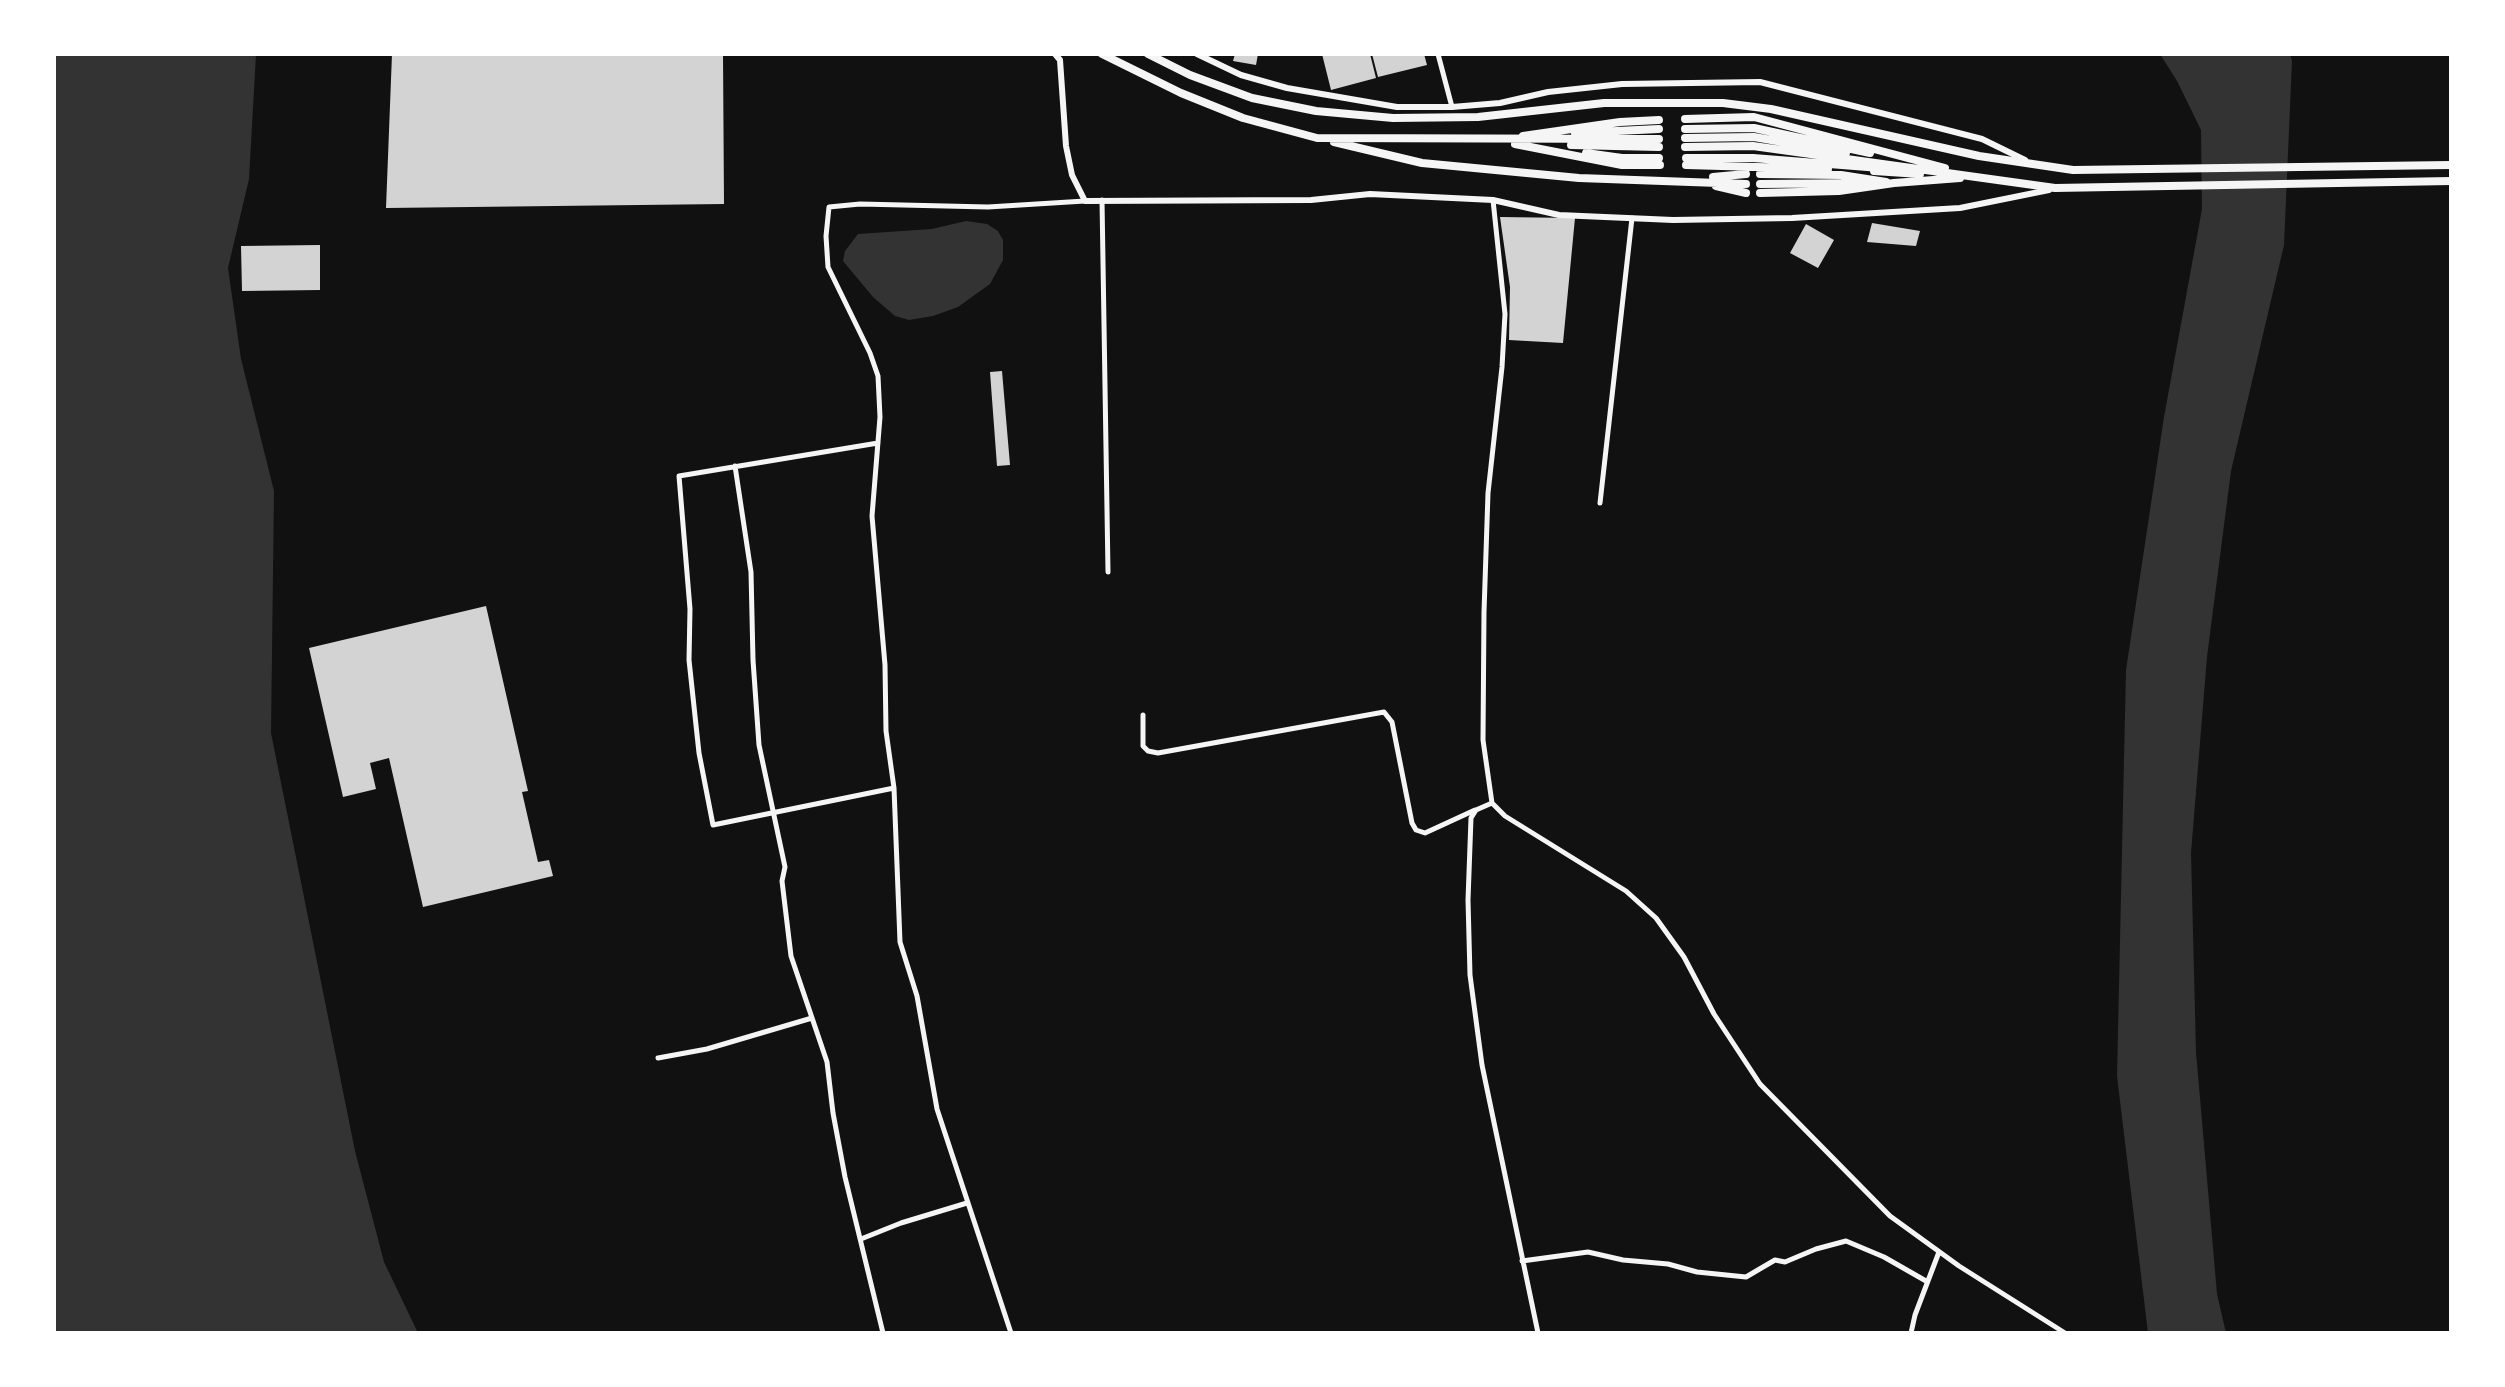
<!DOCTYPE html>
<style>
body{margin:0}
#map{position:relative;width:2505px;height:1387px;overflow:hidden;background:#111;font-family:"Alegreya Sans",sans-serif}
canvas{display:block}
.frame{position:absolute;inset:0;border:56px solid #fff;pointer-events:none}
</style>
<div id="map">
<canvas width="2505" height="1387"></canvas>
<div class="frame"></div>
</div>
<script>
const g = document.querySelector('canvas').getContext('2d');
g.lineJoin = 'round';
function paint(path, color) { g.fillStyle = color; g.fill(path, 'evenodd'); }
const toPath = rows => new Path2D(rows.map(r => 'M' + r).join(''));
function strokePath(path, color, width, dash) { g.strokeStyle = color; g.lineWidth = width; g.lineCap = dash ? 'butt' : 'round'; g.setLineDash(dash || []); g.stroke(path); }
paint(toPath([
 [54,54,256,54,249,179,228,268,241,359,274,491,271,733,355,1151,384,1262,418,1333,54,1333],
 [2160,54,2290,54,2292,61,2284,245,2231,471,2207,657,2191,853,2196,1052,2217,1294,2226,1333,2148,1333,2117,1076,2126,670,2164,417,2202,209,2201,130,2177,81],
 [966,221,987,224,998,231,1003,240,1003,260,990,284,958,307,933,316,909,320,895,316,873,297,843,261,845,251,858,234,932,229]
]), '#333');
paint(toPath([
 [392,54,723,54,724,204,386,208],
 [1235,54,1258,54,1256,65,1233,61],
 [1322,54,1370,54,1376,78,1331,90],
 [1372,54,1424,54,1427,65,1378,77],
 [1500,217,1575,218,1563,343,1509,340,1510,287],
 [1872,223,1920,231,1916,246,1867,242],
 [1806,224,1834,240,1818,268,1790,253],
 [320,245,320,290,242,291,241,246],
 [1002,371,1010,465,997,466,990,372],
 [486,606,528,791,522,792,538,862,549,860,553,876,423,907,389,758,370,763,376,789,343,797,309,648]
]), '#d3d3d3');
strokePath(toPath([
 [1438,54,1452,107],
 [1102,200,1108,572],
 [1493,200,1505,314,1502,367,1488,493,1484,612,1483,740,1492,803,1505,816,1626,891,1656,918,1684,957,1714,1014,1760,1084,1890,1216,1959,1266,2065,1333],
 [878,443,679,476,690,609,689,660,699,753,713,825,894,788],
 [735,466,751,572,753,660,759,745,785,867,782,881,791,956,827,1062,833,1113,845,1177,883,1333],
 [1600,503,1632,218],
 [1143,715,1143,746,1148,751,1158,753,1384,712,1392,722,1412,823,1416,830,1425,833,1475,810],
 [1492,803,1476,810,1471,818,1468,900,1470,975,1482,1065,1538,1333],
 [658,1058,707,1049,812,1018],
 [861,1239,901,1223,967,1203],
 [1522,1261,1588,1252,1623,1260,1668,1264,1697,1272,1746,1277,1775,1260,1785,1262,1816,1249,1846,1241,1884,1257,1926,1281],
 [1011,1333,937,1109,917,996,900,942,894,788,886,731,885,665,872,516,880,417,878,376,870,353,828,267,826,236,829,207,860,204,988,207,1085,201],
 [1911,1333,1915,1315,1939,1252]
]), '#f5f5f5', 5);
strokePath(toPath([
 [1055,54,1060,60,1066,146,1072,175,1085,201,1311,200,1370,194,1493,200,1559,215,1673,220,1792,218,1960,208,2049,190],
 [1197,54,1241,75,1287,88,1397,107,1452,107,1500,103,1548,92,1622,84,1760,82,1982,139,2025,160]
]), '#f5f5f5', 6);
strokePath(toPath([
 [1102,54,1181,93,1243,118,1317,138,1659,139],
 [1148,54,1190,75,1252,98,1316,111,1393,118,1478,117,1604,103,1723,103,1771,109,1979,156,2073,170,2451,165],
 [1685,119,1754,117,1945,168],
 [1685,129,1754,128,1870,153],
 [1575,133,1659,129],
 [1523,136,1620,122,1659,120],
 [1685,138,1754,137,1846,153],
 [1334,142,1422,163,1579,178,1746,184],
 [1515,144,1622,165,1660,165],
 [1571,145,1659,147],
 [1685,147,1753,146,2055,188,2451,181],
 [1586,153,1622,158,1659,158],
 [1686,158,1753,158,1880,168],
 [1686,165,1828,169],
 [1874,171,1920,174],
 [1760,174,1841,175,1886,182],
 [1713,177,1746,174],
 [1760,184,1866,183],
 [1716,186,1746,193],
 [1760,193,1839,191,1894,183,1960,178]
]), '#f5f5f5', 8);
</script>
